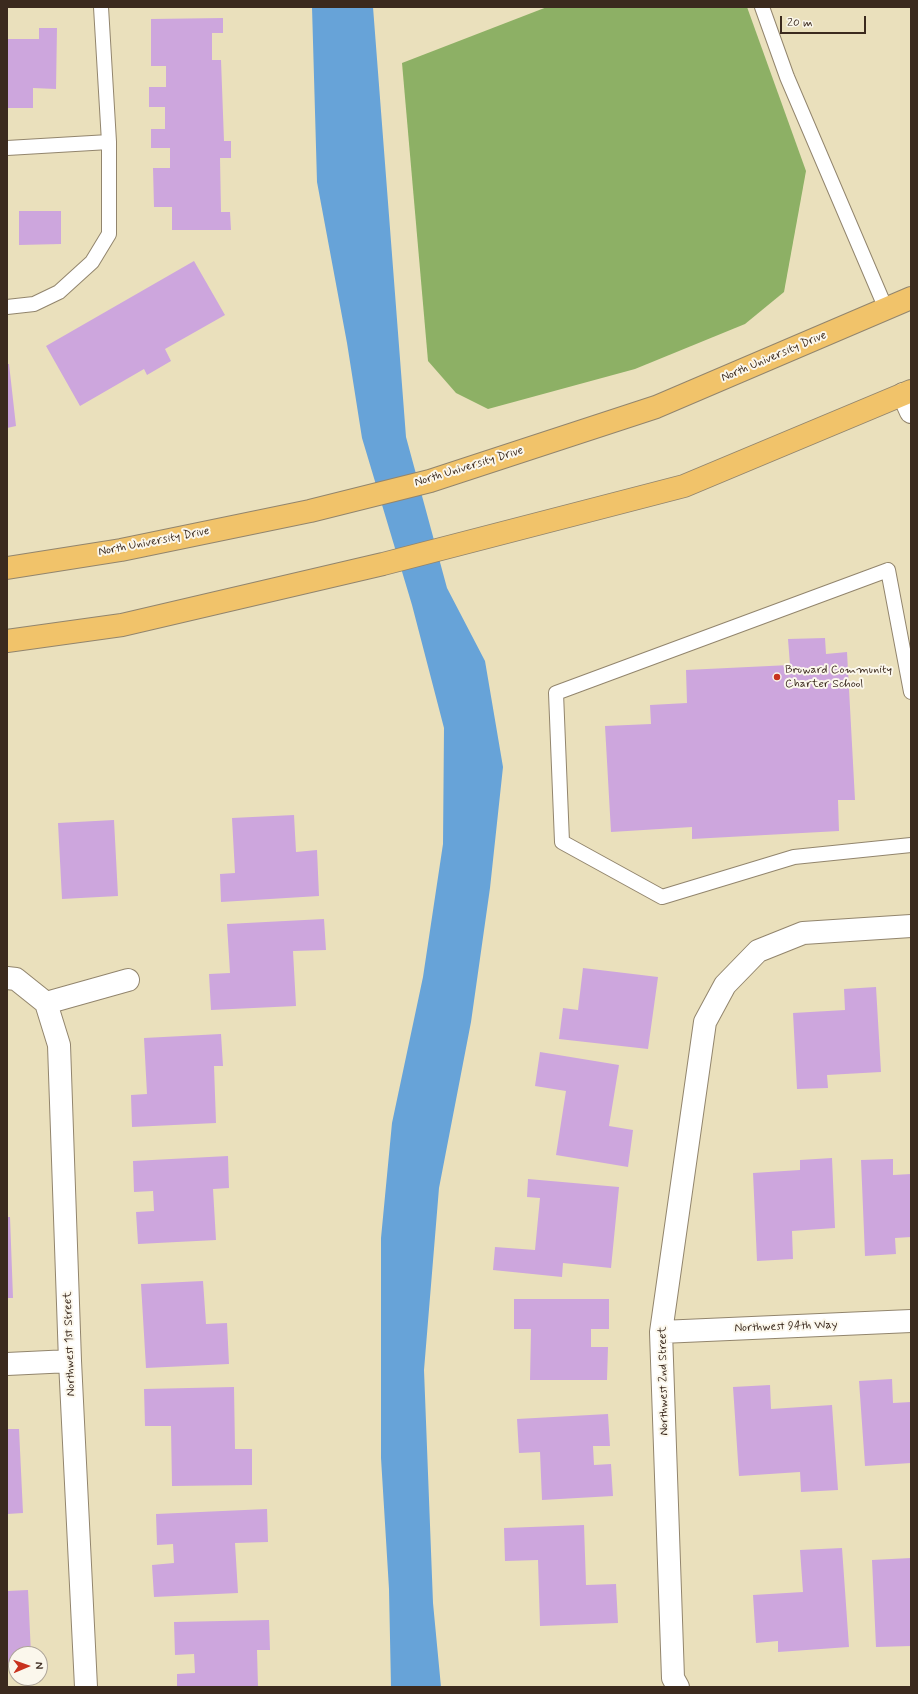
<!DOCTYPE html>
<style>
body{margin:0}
#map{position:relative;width:918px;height:1694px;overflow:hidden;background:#eae0bc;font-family:Mynerve,sans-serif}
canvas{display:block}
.frame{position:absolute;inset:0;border:8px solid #3b2a1e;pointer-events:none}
.north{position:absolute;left:8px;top:1646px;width:40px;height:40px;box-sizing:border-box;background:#fbf7ec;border:1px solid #aea59a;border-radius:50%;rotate:88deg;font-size:11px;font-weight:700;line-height:16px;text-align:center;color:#3b2a1e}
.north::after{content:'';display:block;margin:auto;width:14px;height:18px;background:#c8321e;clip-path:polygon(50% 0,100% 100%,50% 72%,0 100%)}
.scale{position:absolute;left:780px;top:16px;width:86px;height:18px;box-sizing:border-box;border:2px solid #3b2a1e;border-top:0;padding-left:5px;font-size:12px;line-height:14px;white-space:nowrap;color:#3b2a1e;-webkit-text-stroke:3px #fbf7ec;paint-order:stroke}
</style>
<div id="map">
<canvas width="918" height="1694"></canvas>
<div class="frame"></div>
<div class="north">N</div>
<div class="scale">20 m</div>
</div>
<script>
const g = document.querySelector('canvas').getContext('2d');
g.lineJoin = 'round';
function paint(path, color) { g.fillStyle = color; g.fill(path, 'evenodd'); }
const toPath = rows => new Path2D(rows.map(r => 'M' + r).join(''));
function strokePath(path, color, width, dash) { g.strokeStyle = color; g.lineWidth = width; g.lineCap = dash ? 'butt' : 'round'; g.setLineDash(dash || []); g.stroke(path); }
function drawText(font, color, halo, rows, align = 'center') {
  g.font = font + ' Mynerve,sans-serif'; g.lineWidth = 4; g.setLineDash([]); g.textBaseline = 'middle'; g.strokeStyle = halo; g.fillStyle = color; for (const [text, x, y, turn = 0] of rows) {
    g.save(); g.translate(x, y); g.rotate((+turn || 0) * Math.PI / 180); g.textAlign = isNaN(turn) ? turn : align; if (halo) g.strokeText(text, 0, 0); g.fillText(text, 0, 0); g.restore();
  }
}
paint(toPath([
 [547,7,747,7,806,171,784,292,745,324,635,369,488,409,456,393,428,361,402,63]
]), '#8db065');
paint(toPath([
 [312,7,373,7,406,437,447,588,485,661,503,767,490,888,471,1022,439,1188,424,1370,433,1603,441,1687,391,1687,389,1589,381,1458,381,1238,392,1123,423,977,443,844,444,728,412,605,362,438,347,343,317,182]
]), '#67a3d8');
paint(toPath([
 [223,18,223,33,212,33,212,60,221,60,224,141,231,141,231,158,220,158,221,212,230,212,231,230,172,230,172,207,154,207,153,168,170,168,170,148,151,148,151,129,165,129,165,107,149,107,149,87,166,87,166,66,151,66,151,19],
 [39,28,57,28,56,89,33,88,33,108,7,108,7,39,39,39],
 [19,211,61,211,61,244,19,245],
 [194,261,225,315,165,349,171,361,147,375,144,369,80,406,46,346],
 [7,364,9,364,16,426,7,428],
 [825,638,826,654,847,652,855,800,838,800,839,831,692,839,692,827,611,832,605,726,651,724,650,705,687,703,686,670,790,665,788,639],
 [294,815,296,852,317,850,319,896,221,902,220,874,235,873,232,818],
 [114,820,118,896,62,899,58,823],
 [324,919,326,950,293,951,296,1006,211,1010,209,974,230,973,227,924],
 [583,968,658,977,648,1049,559,1039,563,1008,578,1010],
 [876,987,881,1072,827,1075,828,1088,797,1089,793,1013,845,1010,844,989],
 [221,1034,223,1066,214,1066,216,1123,132,1127,131,1095,147,1094,144,1038],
 [540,1052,619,1065,609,1126,633,1130,628,1167,556,1155,566,1091,535,1086],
 [228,1156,229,1188,213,1189,216,1240,138,1244,136,1212,154,1211,153,1191,134,1192,133,1161],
 [832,1158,835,1228,792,1231,793,1259,757,1261,753,1173,800,1170,800,1160],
 [893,1159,893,1175,911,1174,911,1237,895,1238,896,1254,865,1256,861,1160],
 [528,1179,619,1187,611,1268,563,1263,562,1277,493,1270,495,1247,535,1250,540,1198,527,1197],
 [7,1217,10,1217,13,1298,7,1298],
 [203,1281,206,1324,227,1323,229,1364,146,1368,141,1284],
 [514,1299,609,1299,609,1329,591,1329,591,1347,608,1347,607,1380,530,1380,531,1329,514,1329],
 [892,1379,893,1403,911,1402,911,1463,865,1466,859,1381],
 [770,1385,771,1409,832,1405,838,1490,801,1492,800,1472,739,1476,733,1387],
 [234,1387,235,1449,252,1449,252,1485,172,1486,171,1426,145,1426,144,1389],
 [608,1414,610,1446,593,1446,594,1465,611,1464,613,1496,542,1500,540,1452,519,1453,517,1419],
 [7,1429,19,1429,23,1513,7,1514],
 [267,1509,268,1542,235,1543,238,1593,154,1597,152,1565,174,1563,173,1544,157,1545,156,1514],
 [584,1525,586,1585,616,1584,618,1623,540,1626,538,1560,505,1561,504,1528],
 [842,1548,849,1647,778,1652,778,1641,756,1643,753,1595,803,1592,800,1550],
 [911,1558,911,1646,876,1647,872,1560],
 [28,1590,31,1654,16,1654,16,1663,7,1663,7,1591],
 [269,1620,270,1650,257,1650,258,1687,177,1687,177,1674,195,1673,194,1654,175,1655,174,1622]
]), '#cda6dd');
const lane = toPath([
 [762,7,787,77,886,309],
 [7,148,109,142],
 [7,307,34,304,59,292,92,262,109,234,109,142,101,7],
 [911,692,888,570,556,693,562,842,662,897,794,857,911,845]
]);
const street = toPath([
 [903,394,911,412],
 [7,978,16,979,46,1003,128,980],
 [46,1003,59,1045,70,1361,86,1687],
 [661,1332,911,1321],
 [7,1364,70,1361],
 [678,1687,673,1678,661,1332,705,1022,725,985,758,951,803,933,911,926]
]);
const primary = toPath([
 [7,568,121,550,310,511,430,481,656,407,911,298],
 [7,641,122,625,383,564,684,486,911,391]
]);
strokePath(lane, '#92856d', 16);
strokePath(street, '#92856d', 24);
strokePath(primary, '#92856d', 24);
strokePath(lane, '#fff', 14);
strokePath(street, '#fff', 22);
strokePath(primary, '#f1c36a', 22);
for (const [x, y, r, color] of [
 [777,677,4,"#c8321e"]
]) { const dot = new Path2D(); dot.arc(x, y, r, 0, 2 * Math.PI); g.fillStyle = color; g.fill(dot); strokePath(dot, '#fbf7ec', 1.5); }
drawText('12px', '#3b2a1e', '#fbf7ec', [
 ["North University Drive",774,357,-23],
 ["North University Drive",469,467,-17],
 ["North University Drive",154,542,-11],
 ["Northwest 94th Way",786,1327,-2],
 ["Northwest 1st Street",70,1344,-92],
 ["Northwest 2nd Street",664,1381,-91]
]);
drawText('12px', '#3b2a1e', '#fbf7ec', [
 ["Broward Community",785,670],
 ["Charter School",785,684]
], 'left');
</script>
